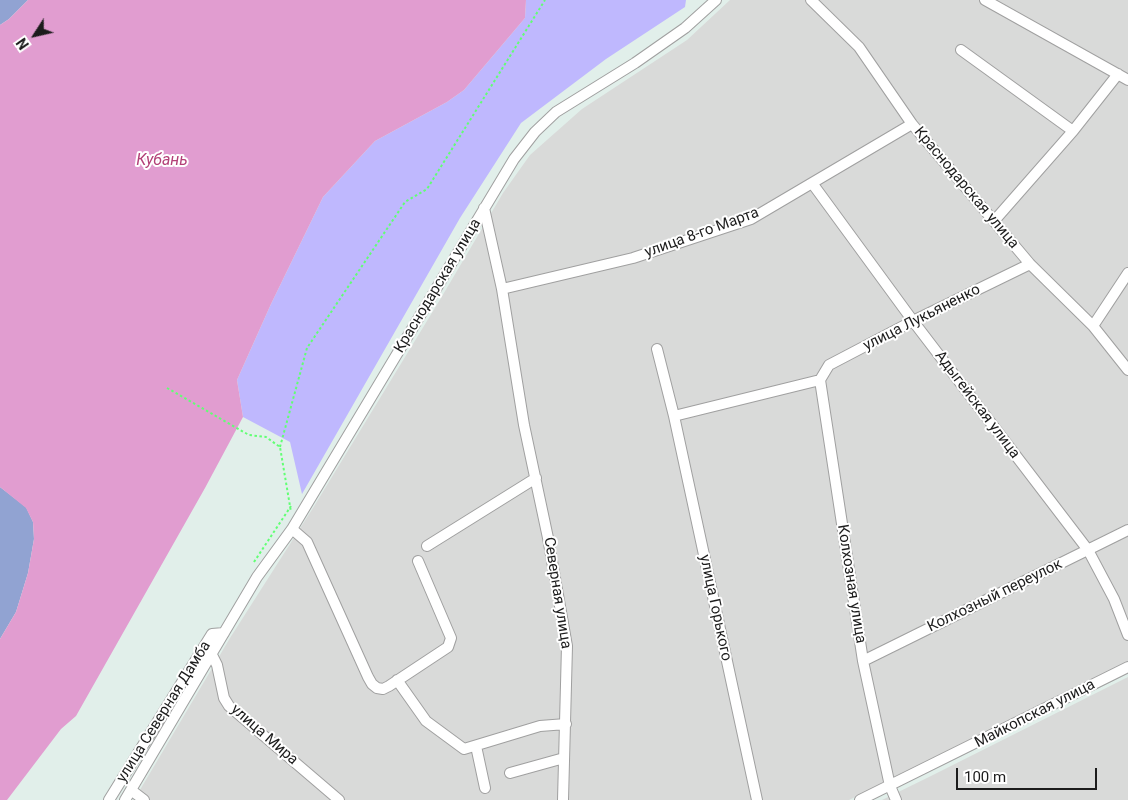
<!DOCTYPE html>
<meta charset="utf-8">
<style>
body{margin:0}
#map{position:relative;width:1128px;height:800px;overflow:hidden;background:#e1efea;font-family:Roboto,sans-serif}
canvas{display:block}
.north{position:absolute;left:10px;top:10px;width:50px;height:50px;-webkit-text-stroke:4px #fff;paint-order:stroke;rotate:235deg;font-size:14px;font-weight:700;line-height:20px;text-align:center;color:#1c1c1c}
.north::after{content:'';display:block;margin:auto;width:18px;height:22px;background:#1c1c1c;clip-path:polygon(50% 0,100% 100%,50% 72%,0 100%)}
.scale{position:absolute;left:956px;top:768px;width:141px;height:22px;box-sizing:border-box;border:2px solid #1c1c1c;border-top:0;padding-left:6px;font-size:15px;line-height:18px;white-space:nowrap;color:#1c1c1c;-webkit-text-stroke:4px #fff;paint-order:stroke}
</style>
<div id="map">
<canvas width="1128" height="800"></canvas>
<div class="north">N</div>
<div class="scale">100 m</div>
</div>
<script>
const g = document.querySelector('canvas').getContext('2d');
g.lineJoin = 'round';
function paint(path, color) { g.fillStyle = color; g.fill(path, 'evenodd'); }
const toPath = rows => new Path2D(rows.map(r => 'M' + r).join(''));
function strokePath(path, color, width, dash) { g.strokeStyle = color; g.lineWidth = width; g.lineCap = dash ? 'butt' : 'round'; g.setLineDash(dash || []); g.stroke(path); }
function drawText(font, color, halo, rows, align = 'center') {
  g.font = font + ' Roboto,sans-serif'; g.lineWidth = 4; g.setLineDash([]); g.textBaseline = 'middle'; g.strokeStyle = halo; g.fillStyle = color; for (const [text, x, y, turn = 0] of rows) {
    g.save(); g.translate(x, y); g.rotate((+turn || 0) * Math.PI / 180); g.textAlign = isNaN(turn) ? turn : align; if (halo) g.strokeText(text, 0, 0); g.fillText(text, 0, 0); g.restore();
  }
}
paint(toPath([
 [730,0,1128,0,1128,661,849,800,134,800,230,638,313,508,441,298,503,193,530,155,582,109,687,40],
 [1128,677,1128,800,882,800,931,776]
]), '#d9dad9');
paint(toPath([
 [0,0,28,0,9,19,0,25],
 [0,487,26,507,33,522,34,539,28,573,16,612,0,639]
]), '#91a3d2');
paint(toPath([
 [526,0,686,0,685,7,606,59,521,123,460,218,302,494,290,442,243,417,237,380,271,304,323,197,375,141,447,102,464,90,525,18]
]), '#bfb8fe');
paint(toPath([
 [28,0,526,0,525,18,464,90,447,102,375,141,323,197,271,304,237,380,243,417,205,488,76,716,61,729,7,800,0,800,0,639,16,612,28,573,34,539,33,522,26,508,0,487,0,25,9,19]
]), '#e19dd0');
const minor = toPath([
 [811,0,859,47,912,124,1030,264,1093,326,1128,370],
 [985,0,1128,80],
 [961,50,1073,131],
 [812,183,913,321,1088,550,1114,599,1128,635],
 [484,208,502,289,524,425,548,538,567,646,563,800],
 [994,221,1073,131,1118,74],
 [502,289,633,258,751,219,912,124],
 [1093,326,1128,273],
 [657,349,674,416,757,800],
 [820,380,863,661,890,786,896,800],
 [820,380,829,365,913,321,1030,264],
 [674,416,820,380],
 [292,529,307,542,368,677,372,684,377,688,383,689,389,686,448,647,451,638,418,561],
 [427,546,536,478],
 [212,655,217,665,224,698,229,706,339,800],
 [863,661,1128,530],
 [397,680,426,721,464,749,540,726,566,724],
 [476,746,485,788],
 [510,773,564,758],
 [131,790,144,800],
 [109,800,212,634,224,633],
 [125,800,257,577,292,529,514,159,535,132,556,112,635,63,685,28,716,0],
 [860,800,1128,667]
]);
strokePath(minor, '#a0a0a0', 12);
strokePath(toPath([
 [167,388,249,435,266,437,280,447,291,512],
 [280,447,307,348,405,202,427,189,545,0],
 [254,562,291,506]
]), '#61ff74', 2, [2.5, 2.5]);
strokePath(minor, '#fff', 10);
drawText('15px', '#1c1c1c', '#fff', [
 ["Краснодарская улица",966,188,50],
 ["улица 8-го Марта",702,233,-20],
 ["Краснодарская улица",438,286,-59],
 ["улица Лукьяненко",922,318,-27],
 ["Адыгейская улица",977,405,53],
 ["Колхозная улица",851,584,81],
 ["Северная улица",557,593,81],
 ["Колхозный переулок",995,596,-26],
 ["улица Горького",715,608,78],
 ["улица Северная Дамба",164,712,-58],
 ["Майкопская улица",1035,714,-27],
 ["улица Мира",264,735,41]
]);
drawText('italic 16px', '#b34178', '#fff', [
 ["Кубань",162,161]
]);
</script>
